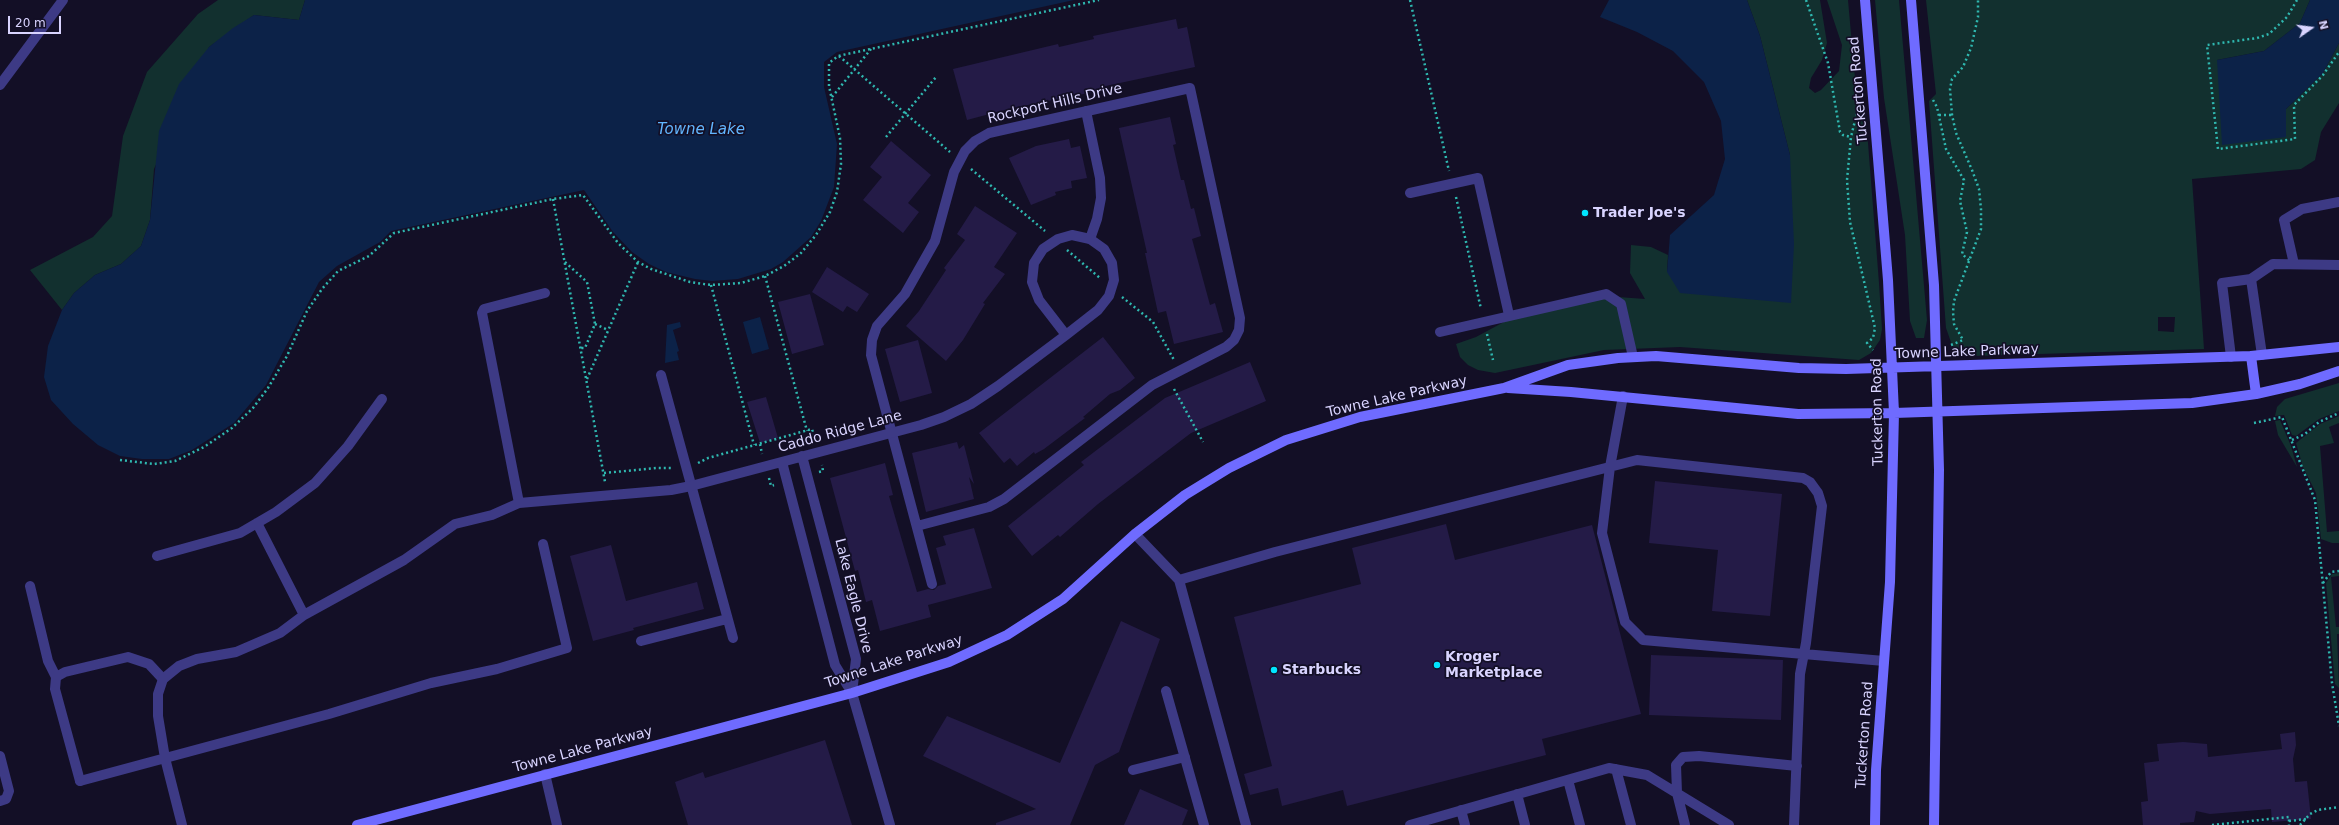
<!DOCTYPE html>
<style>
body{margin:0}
#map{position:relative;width:2339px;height:825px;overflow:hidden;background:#130f26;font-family:"DejaVu Sans",sans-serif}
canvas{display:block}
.north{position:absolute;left:2291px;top:8px;width:40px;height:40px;-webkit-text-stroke:3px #130f26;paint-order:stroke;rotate:76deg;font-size:11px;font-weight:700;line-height:16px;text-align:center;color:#d9d4ff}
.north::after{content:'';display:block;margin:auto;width:14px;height:18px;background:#d9d4ff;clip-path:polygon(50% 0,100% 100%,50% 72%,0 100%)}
.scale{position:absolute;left:8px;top:16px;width:53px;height:18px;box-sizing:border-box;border:2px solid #d9d4ff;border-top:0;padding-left:5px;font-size:12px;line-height:14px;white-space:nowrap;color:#d9d4ff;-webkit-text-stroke:3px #130f26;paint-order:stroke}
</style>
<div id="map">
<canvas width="2339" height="825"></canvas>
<div class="north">N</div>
<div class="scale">20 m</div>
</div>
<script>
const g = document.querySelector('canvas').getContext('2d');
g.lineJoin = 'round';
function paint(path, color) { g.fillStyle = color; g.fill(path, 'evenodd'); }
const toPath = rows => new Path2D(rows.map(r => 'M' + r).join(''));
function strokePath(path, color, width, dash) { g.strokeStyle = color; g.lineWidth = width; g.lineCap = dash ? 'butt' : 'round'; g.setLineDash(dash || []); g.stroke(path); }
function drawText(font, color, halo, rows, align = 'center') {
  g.font = font + ' "DejaVu Sans",sans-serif'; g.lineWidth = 3.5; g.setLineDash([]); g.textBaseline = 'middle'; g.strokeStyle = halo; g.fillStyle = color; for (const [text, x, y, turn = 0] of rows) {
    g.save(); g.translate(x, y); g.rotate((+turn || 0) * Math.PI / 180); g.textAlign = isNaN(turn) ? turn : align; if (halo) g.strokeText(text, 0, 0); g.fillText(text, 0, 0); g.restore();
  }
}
paint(toPath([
 [218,0,305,0,299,20,254,15,209,47,154,169,150,220,141,246,121,264,95,275,74,293,62,310,30,270,93,237,112,216,123,136,147,72,198,14],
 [1747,0,1820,0,1827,43,1822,60,1811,78,1809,88,1815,93,1821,90,1839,71,1842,45,1827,0,1848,0,1857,101,1865,105,1879,283,1882,329,1880,340,1871,353,1859,360,1680,347,1604,350,1495,373,1478,370,1468,365,1460,357,1456,344,1476,337,1515,316,1591,295,1645,299,1630,273,1631,245,1651,247,1668,255,1667,272,1790,155,1760,36],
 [1875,0,1899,0,1927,320,1924,338,1916,338,1910,321,1905,235,1884,98],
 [1926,0,2310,0,2300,23,2264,51,2217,60,2286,109,2323,73,2339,43,2339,103,2321,132,2315,160,2301,169,2192,179,2204,349,1973,356,1959,353,1952,345,1946,328,1929,101,1936,94],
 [2158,317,2175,317,2174,332,2158,331],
 [2339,383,2339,411,2319,419,2296,436,2292,435,2284,415,2275,416,2277,407,2285,399],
 [2339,416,2339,423,2329,427,2334,443,2320,446,2327,532,2339,531,2339,543,2332,543,2321,539,2316,493,2303,467,2296,443,2320,424],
 [2280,420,2291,446,2297,467,2278,435,2275,421],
 [2339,573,2339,576,2331,577,2336,627,2339,627,2339,634,2337,634,2339,688,2335,684,2326,583,2332,574]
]), '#12302f');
paint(toPath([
 [305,0,1074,0,837,52,824,62,824,87,837,144,834,187,821,221,811,237,783,262,771,269,738,279,712,281,695,279,666,272,649,264,632,252,613,232,584,190,391,231,380,242,337,266,319,282,266,385,234,423,192,450,169,459,142,459,120,456,98,445,73,424,51,400,44,377,48,346,62,310,74,293,95,275,121,264,141,246,150,220,159,131,179,84,209,47,233,28,254,15,299,20],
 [1609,0,1747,0,1760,36,1790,155,1794,244,1791,303,1680,293,1667,272,1670,235,1714,195,1725,159,1721,121,1704,82,1673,51,1637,32,1600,17],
 [2310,0,2339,0,2339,43,2323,73,2286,109,2286,137,2222,145,2217,60,2264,51,2300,23],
 [760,317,769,349,752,354,743,322],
 [680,322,681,327,673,330,679,351,677,352,679,360,665,363,667,325]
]), '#0c2248');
paint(toPath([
 [1176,19,1178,29,1187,27,1195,67,1101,87,1102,90,1074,96,1012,108,967,120,953,69,1058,44,1059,47,1094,39,1093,36],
 [1170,117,1176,144,1173,145,1181,180,1184,180,1191,209,1194,208,1201,236,1192,239,1210,305,1215,303,1223,332,1174,344,1166,311,1158,313,1145,253,1147,253,1119,128],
 [1069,139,1071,148,1080,146,1087,178,1071,181,1072,188,1055,192,1056,195,1031,205,1009,158,1036,146],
 [891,141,931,175,908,203,919,212,903,233,863,200,882,177,870,167],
 [975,206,1017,233,994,267,1005,274,983,303,985,304,963,340,946,361,906,326,919,311,946,270,944,268,965,240,957,234],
 [827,267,869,294,857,312,847,306,843,312,812,292],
 [810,294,824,345,792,354,778,302],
 [1103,337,1135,378,1120,390,1110,394,1083,417,1085,418,1044,449,1035,454,1034,452,1017,466,1010,458,1004,463,979,433],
 [918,340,932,393,900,402,885,349],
 [1250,362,1266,401,1191,433,1098,504,1060,537,1058,535,1032,556,1008,526,1084,465,1081,462,1165,398],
 [766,397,778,438,760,443,747,402],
 [957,442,959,449,964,445,974,484,969,477,974,499,926,512,912,453],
 [885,463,893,495,889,496,917,592,928,589,934,590,938,586,946,584,936,548,946,545,943,536,974,528,992,588,928,605,931,617,880,631,872,600,866,602,858,570,855,571,830,478],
 [1655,481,1782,494,1770,616,1712,611,1718,550,1649,543],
 [1446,524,1455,560,1592,525,1641,714,1542,739,1546,755,1347,806,1343,790,1282,806,1278,788,1250,795,1244,774,1272,766,1234,617,1361,584,1352,548],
 [611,545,626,601,697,582,704,609,633,628,634,630,593,641,570,556],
 [1121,621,1160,639,1119,752,1095,765,1070,825,996,825,996,823,1036,809,923,756,947,716,1060,763],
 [1651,655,1783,660,1781,720,1649,715],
 [2295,732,2296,745,2293,759,2295,782,2307,781,2311,819,2272,822,2271,809,2210,814,2196,811,2194,822,2180,823,2180,825,2143,825,2141,802,2148,801,2144,763,2159,761,2157,744,2183,742,2207,744,2208,757,2282,749,2280,734],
 [825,740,852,825,688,825,675,782,703,772,705,778],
 [1140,789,1188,810,1182,825,1124,825]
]), '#241b47');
strokePath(toPath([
 [1410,0,1449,171],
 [1806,0,1828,63,1840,132,1843,135,1851,137],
 [2297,0,2287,17,2269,34,2257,38,2207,45,2218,149,2295,139,2294,105,2323,75,2339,52],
 [839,56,950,152],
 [832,97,871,49],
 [1933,100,1937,107,1946,149,1964,180,1960,201,1967,232,1962,254,1970,261],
 [1859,104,1851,137,1847,180,1850,222,1875,328,1873,338,1867,343,1873,350],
 [1939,115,1952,115],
 [886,137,936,77],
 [971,169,1045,231],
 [1456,197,1481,309],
 [553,199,605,482],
 [1067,250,1100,278],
 [565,262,587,282,595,324,585,348,581,348],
 [765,276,807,431],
 [711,285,754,445],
 [1122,297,1153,322,1174,360],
 [595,324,608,330],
 [1487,334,1493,360],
 [1951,345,1963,340,1954,324,1953,312,1954,301,1981,229,1981,209,1979,189,1972,170,1956,133,1952,115,1950,89,1952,79,1963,67,1971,48,1978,17,1978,0],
 [587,379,638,262],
 [1174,389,1203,442],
 [2254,423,2282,417,2315,500,2332,683,2339,726],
 [2292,440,2305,434,2319,422,2339,413],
 [760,444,762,454],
 [120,460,154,464,175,461,204,447,232,428,253,408,268,388,287,356,307,311,322,289,338,271,369,256,394,233,553,199,583,195,618,243,638,262,651,269,690,282,711,285,741,283,765,276,784,266,801,253,816,235,830,212,837,192,841,164,840,138,829,86,829,63,838,56,1099,0],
 [698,463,708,458,812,429,815,441],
 [819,472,823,471,822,465],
 [604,473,657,468,673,468],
 [769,478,771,486,774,485],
 [2323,583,2331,572,2339,571],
 [2289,821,2306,819],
 [2212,825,2289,817,2289,825],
 [2300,825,2310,814,2318,810,2339,807]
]), '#2fb8b0', 2.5, [2, 3]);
strokePath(toPath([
 [1086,111,1100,178,1101,198,1097,219,1090,239],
 [1410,193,1478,178,1509,315],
 [2294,264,2284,220,2302,209,2339,202],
 [2251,279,2262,355],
 [1440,332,1606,294,1621,304,1633,357],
 [2231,357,2222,283,2251,279,2273,264,2339,265],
 [661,375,733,638],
 [1623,396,1610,467,1602,533,1625,622,1643,640,1884,661],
 [917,526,989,507,1004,499,1152,385,1226,347,1234,340,1239,330,1240,318,1190,88,989,133,975,141,965,151,954,172,935,241,905,294,877,326,872,340,871,355,932,584],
 [1135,534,1179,580,1246,825],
 [1179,580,1275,552,1637,460,1803,478,1810,482,1818,493,1822,506,1806,643,1800,674,1794,825],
 [30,586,48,661,56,677],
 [641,641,727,619],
 [1166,691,1204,825],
 [0,756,9,791,6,799,0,801],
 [1616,769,1631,825],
 [1133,770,1185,757],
 [545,774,557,825],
 [1568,780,1580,825],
 [80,781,55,689,56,677,65,672,128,657,149,664,163,679],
 [1517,794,1525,825],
 [1461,810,1465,825],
 [1410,825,1609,768,1647,775,1729,825],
 [1685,825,1677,793,1676,765,1683,757,1699,756,1797,766]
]), '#3d3a85', 10);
strokePath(toPath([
 [0,85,63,0],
 [802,456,856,659,852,693],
 [782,462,835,665,852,693,890,825],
 [519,503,482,313,484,309,545,293],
 [257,523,304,615],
 [157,556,240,533,276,512,315,483,348,446,382,399],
 [80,781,329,714,431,683,497,669,567,648,543,544],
 [182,825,165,758,158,716,158,694,163,679,179,666,197,659,236,652,280,633,304,615,404,560,455,524,492,515,519,503,671,490,691,486,921,425,944,417,971,404,998,386,1066,335,1098,310,1109,296,1114,280,1112,263,1104,249,1090,239,1072,235,1058,239,1043,249,1034,263,1032,282,1039,300,1066,335]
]), '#3d3a85', 10);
strokePath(toPath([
 [1865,0,1888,280,1894,413,1890,582,1876,770,1875,825],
 [1911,0,1934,285,1939,470,1934,825],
 [2251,356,2256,394],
 [1508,388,1571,392,1798,414,1894,413,2192,403,2256,394,2300,384,2339,371],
 [357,825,852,693,949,662,1007,635,1063,599,1135,534,1185,495,1229,468,1286,440,1360,417,1504,388,1568,365,1618,358,1656,356,1799,368,1846,369,2251,356,2339,347]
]), '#6f6bff', 10);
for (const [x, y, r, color] of [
 [1585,213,4,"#00e5ff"],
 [1437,665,4,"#00e5ff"],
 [1274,670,4,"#00e5ff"]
]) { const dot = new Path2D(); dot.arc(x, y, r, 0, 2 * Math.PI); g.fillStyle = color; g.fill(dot); strokePath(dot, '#130f26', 1.5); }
drawText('14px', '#d9d4ff', '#130f26', [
 ["Tuckerton Road",1859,90,-95],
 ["Rockport Hills Drive",1055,104,-13],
 ["Towne Lake Parkway",1967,352,-2],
 ["Towne Lake Parkway",1397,397,-13],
 ["Tuckerton Road",1878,412,-91],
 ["Caddo Ridge Lane",840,432,-15],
 ["Lake Eagle Drive",853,596,76],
 ["Towne Lake Parkway",894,662,-18],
 ["Tuckerton Road",1865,735,-86],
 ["Towne Lake Parkway",583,750,-15]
]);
drawText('bold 14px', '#d9d4ff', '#130f26', [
 ["Trader Joe's",1593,213],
 ["Kroger",1445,657],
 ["Marketplace",1445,673],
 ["Starbucks",1282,670]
], 'left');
drawText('italic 15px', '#62b6ff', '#130f26', [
 ["Towne Lake",701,130]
]);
</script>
